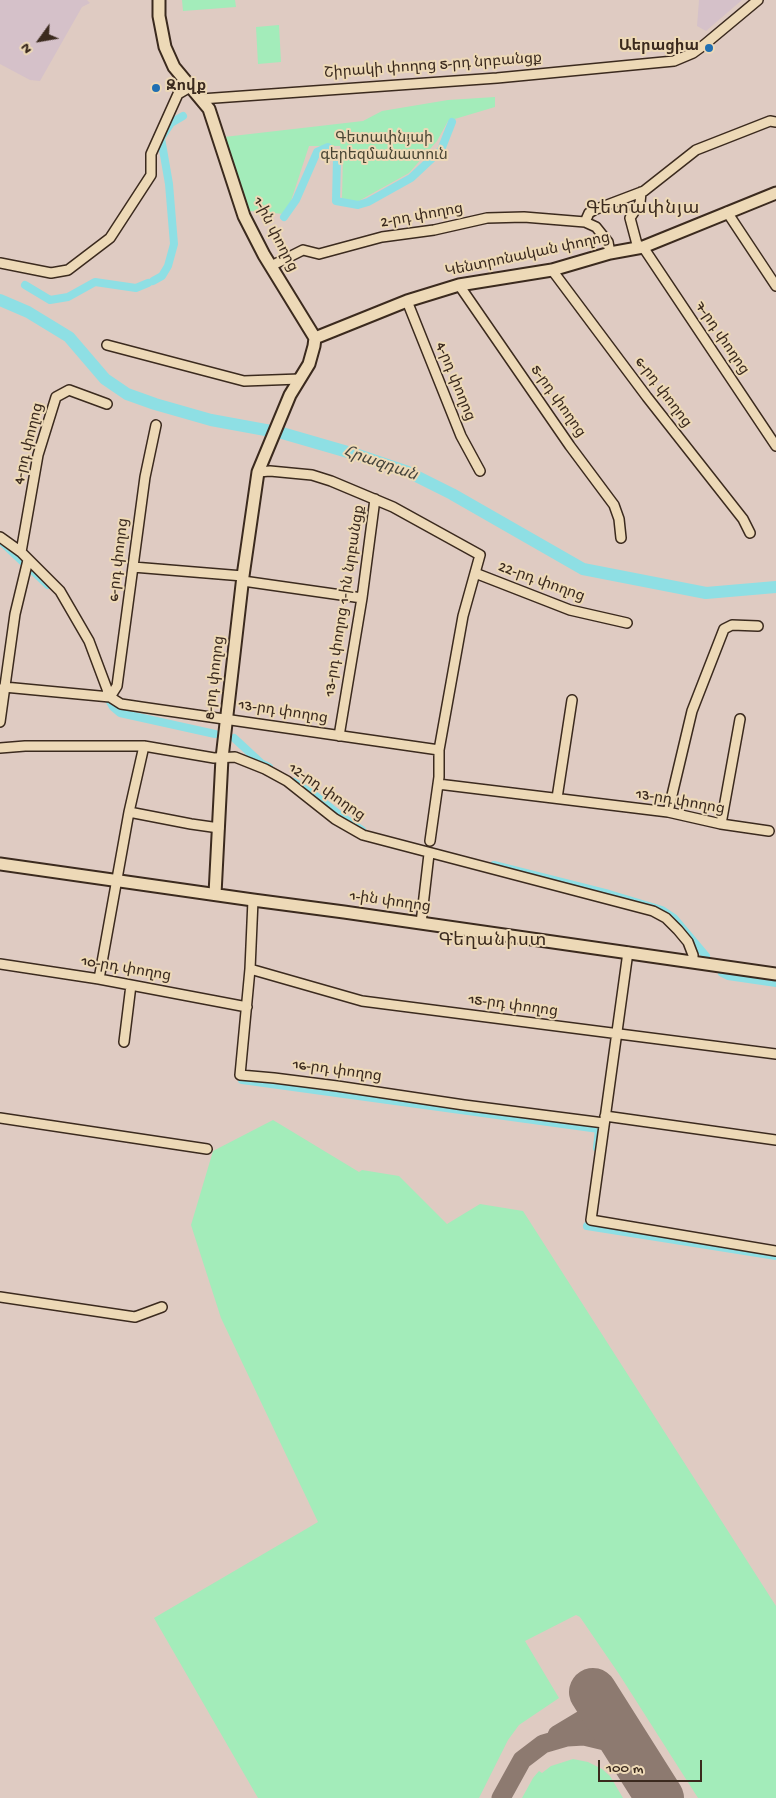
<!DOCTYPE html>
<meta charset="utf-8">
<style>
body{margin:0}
#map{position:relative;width:776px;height:1798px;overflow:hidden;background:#dfcbc2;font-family:"Gochi Hand",sans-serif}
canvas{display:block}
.north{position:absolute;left:15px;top:15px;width:50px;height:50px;-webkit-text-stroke:4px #edd9b7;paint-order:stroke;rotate:238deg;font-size:14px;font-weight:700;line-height:20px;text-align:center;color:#3b2a1e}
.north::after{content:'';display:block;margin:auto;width:18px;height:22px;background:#3b2a1e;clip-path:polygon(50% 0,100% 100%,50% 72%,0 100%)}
.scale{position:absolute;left:598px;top:1760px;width:104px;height:22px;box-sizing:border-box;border:2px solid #3b2a1e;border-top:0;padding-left:6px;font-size:15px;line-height:18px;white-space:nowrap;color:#3b2a1e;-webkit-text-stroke:4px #edd9b7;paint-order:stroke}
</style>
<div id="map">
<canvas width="776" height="1798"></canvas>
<div class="north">N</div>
<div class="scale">100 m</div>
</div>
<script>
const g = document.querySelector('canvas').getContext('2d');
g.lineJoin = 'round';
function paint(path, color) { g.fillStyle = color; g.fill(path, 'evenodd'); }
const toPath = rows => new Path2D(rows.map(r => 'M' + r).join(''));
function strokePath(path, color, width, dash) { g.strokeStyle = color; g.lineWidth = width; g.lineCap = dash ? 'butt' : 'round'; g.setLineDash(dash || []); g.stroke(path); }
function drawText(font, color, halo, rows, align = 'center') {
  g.font = font + ' "Gochi Hand","Noto Sans Armenian",sans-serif'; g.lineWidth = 4; g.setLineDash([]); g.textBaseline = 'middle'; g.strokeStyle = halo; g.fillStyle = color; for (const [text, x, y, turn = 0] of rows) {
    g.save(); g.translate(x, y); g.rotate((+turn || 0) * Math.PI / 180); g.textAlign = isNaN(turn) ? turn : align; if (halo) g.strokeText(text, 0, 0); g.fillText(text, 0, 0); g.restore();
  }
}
paint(toPath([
 [0,0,87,0,90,3,82,7,40,81,30,80,0,64],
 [699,0,742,0,706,31,697,26]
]), '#d5c1c9');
paint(toPath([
 [182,0,235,0,236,7,183,11],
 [279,25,281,62,258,64,256,27],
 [495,97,495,107,448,121,437,141,409,173,355,203,342,198,343,156,340,146,309,146,288,210,284,214,250,211,224,137,363,121,382,111,448,100],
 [273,1120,359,1172,362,1170,399,1176,447,1224,480,1204,523,1211,776,1606,776,1798,698,1798,619,1674,580,1617,576,1615,525,1641,559,1698,519,1725,508,1740,479,1798,258,1798,154,1618,318,1522,221,1318,191,1225,213,1151],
 [573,1759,588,1762,602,1769,610,1776,623,1798,522,1798,533,1778,539,1771,542,1773,551,1766]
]), '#a3ecba');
strokePath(toPath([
 [284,217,296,200,317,152,328,147,337,158,336,201,358,205,368,202,411,178,441,150,452,122],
 [153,281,162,276,168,266,174,244,169,184,161,138,171,123,183,116],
 [25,285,50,300,68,297,95,282,136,288,148,283],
 [3,543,22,561],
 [30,568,48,585],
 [109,700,113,707,120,713,215,734],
 [234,738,261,763,269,767],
 [294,782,316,796,341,816,362,830],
 [494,865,609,894,662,910,674,918,706,956],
 [722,973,728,976,776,983],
 [242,1080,599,1129,597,1148],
 [587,1226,776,1256]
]), '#8edfe4', 8);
strokePath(toPath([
 [0,300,28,312,69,337,105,379,127,394,155,404,211,420,282,433,358,455,408,472,452,494,583,569,706,593,776,587]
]), '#8edfe4', 12);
strokePath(toPath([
 [557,1735,602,1708],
 [501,1798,522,1760,543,1744,567,1737,584,1736,609,1742,639,1764]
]), '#8d7a70', 19);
strokePath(toPath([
 [593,1692,660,1798]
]), '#8d7a70', 48);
const minor = toPath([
 [201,99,497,78,674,61,693,53,704,45,758,0],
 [727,212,776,286],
 [585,222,589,213,594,210,644,191,696,150,770,121,776,122],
 [643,247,776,446],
 [638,248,630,218,640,203,641,192],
 [0,263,51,273,68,270,110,238,151,175,151,154,178,94,190,87],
 [271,266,303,250,319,254,382,237,434,230,487,218,524,217,585,222,596,227,608,242,610,253],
 [552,270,647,397,743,519,750,533],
 [459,285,570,446,614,505,619,519,621,538],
 [407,301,461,436,480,471],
 [107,345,244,381,300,379],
 [258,472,270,471,312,475,331,481,393,507,480,555,463,616,439,750,439,777,430,841],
 [0,537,21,552,60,591,89,641,110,697],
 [21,552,38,455,56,397,69,390,107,404],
 [133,567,243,576],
 [475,573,570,610,627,623],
 [243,581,362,598],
 [4,687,110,697,121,704,141,707,439,750],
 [110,697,117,686,145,477,156,425],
 [0,722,15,614,28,560],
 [339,736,362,598,375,499],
 [0,748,25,746,144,746,214,758,235,757,265,769,287,781,335,819,363,835,653,911,666,918,678,930,688,942,693,955,693,962],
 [438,784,668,812,721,824,769,831],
 [557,798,572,700],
 [129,812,191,824,219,828],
 [668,812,692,711,724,629,732,625,758,626],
 [721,824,740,719],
 [253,900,250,969,240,1075,274,1078,337,1086,464,1105,604,1123],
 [421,923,429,854],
 [628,952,591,1220,776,1251],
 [0,964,99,979,247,1007],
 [250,969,362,1001,776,1054],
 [99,979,129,812,144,746],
 [124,1042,131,985],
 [605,1116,776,1140],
 [0,1118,207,1149],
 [0,1297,135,1317,162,1307]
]);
const major = toPath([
 [159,0,159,16,165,47,174,67,209,109,244,216,264,255,315,338,314,346,309,364,290,395,258,472,243,576,222,758,215,894],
 [315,338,407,301,459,285,552,270,610,253,643,247,776,193],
 [0,864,253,900,344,912,776,974]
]);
strokePath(minor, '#3b2a1e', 12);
strokePath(major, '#3b2a1e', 15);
strokePath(minor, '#edd9b7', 9);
strokePath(major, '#edd9b7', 11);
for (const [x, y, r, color] of [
 [709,48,5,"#1f6fb2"],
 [156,88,5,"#1f6fb2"]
]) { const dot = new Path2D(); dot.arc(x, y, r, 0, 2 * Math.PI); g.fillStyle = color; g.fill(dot); strokePath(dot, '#edd9b7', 2); }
drawText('bold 15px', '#3b2a1e', '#edd9b7', [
 ["Աերացիա",699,48],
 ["Զովք",166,88,"left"]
], 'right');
drawText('15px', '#3b2a1e', '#edd9b7', [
 ["Շիրակի փողոց 5-րդ նրբանցք",433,67,-4],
 ["2-րդ փողոց",422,217,-10],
 ["1-ին փողոց",274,235,63],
 ["Կենտրոնական փողոց",528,256,-12],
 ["7-րդ փողոց",721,339,56],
 ["4-րդ փողոց",454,382,68],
 ["6-րդ փողոց",662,393,53],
 ["5-րդ փողոց",557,402,55],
 ["4-րդ փողոց",30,444,-76],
 ["6-րդ փողոց",120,560,-83],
 ["22-րդ փողոց",541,583,20],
 ["13-րդ փողոց 1-ին նրբանցք",346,601,-81],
 ["8-րդ փողոց",216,678,-83],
 ["13-րդ փողոց",283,713,9],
 ["12-րդ փողոց",326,793,35],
 ["13-րդ փողոց",680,803,10],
 ["1-ին փողոց",390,903,8],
 ["10-րդ փողոց",126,970,10],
 ["15-րդ փողոց",513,1007,8],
 ["16-րդ փողոց",337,1072,8]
]);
drawText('15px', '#4b4735', '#edd9b7', [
 ["Գետափնյաի",384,140],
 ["գերեզմանատուն",384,157]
]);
drawText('italic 16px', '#47453c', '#edd9b7', [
 ["Հրազդան",380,465,19]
]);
g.letterSpacing = '1px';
drawText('18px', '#3b2a1e', '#edd9b7', [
 ["Գետափնյա",643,210],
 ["Գեղանիստ",493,942]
]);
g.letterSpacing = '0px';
</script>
